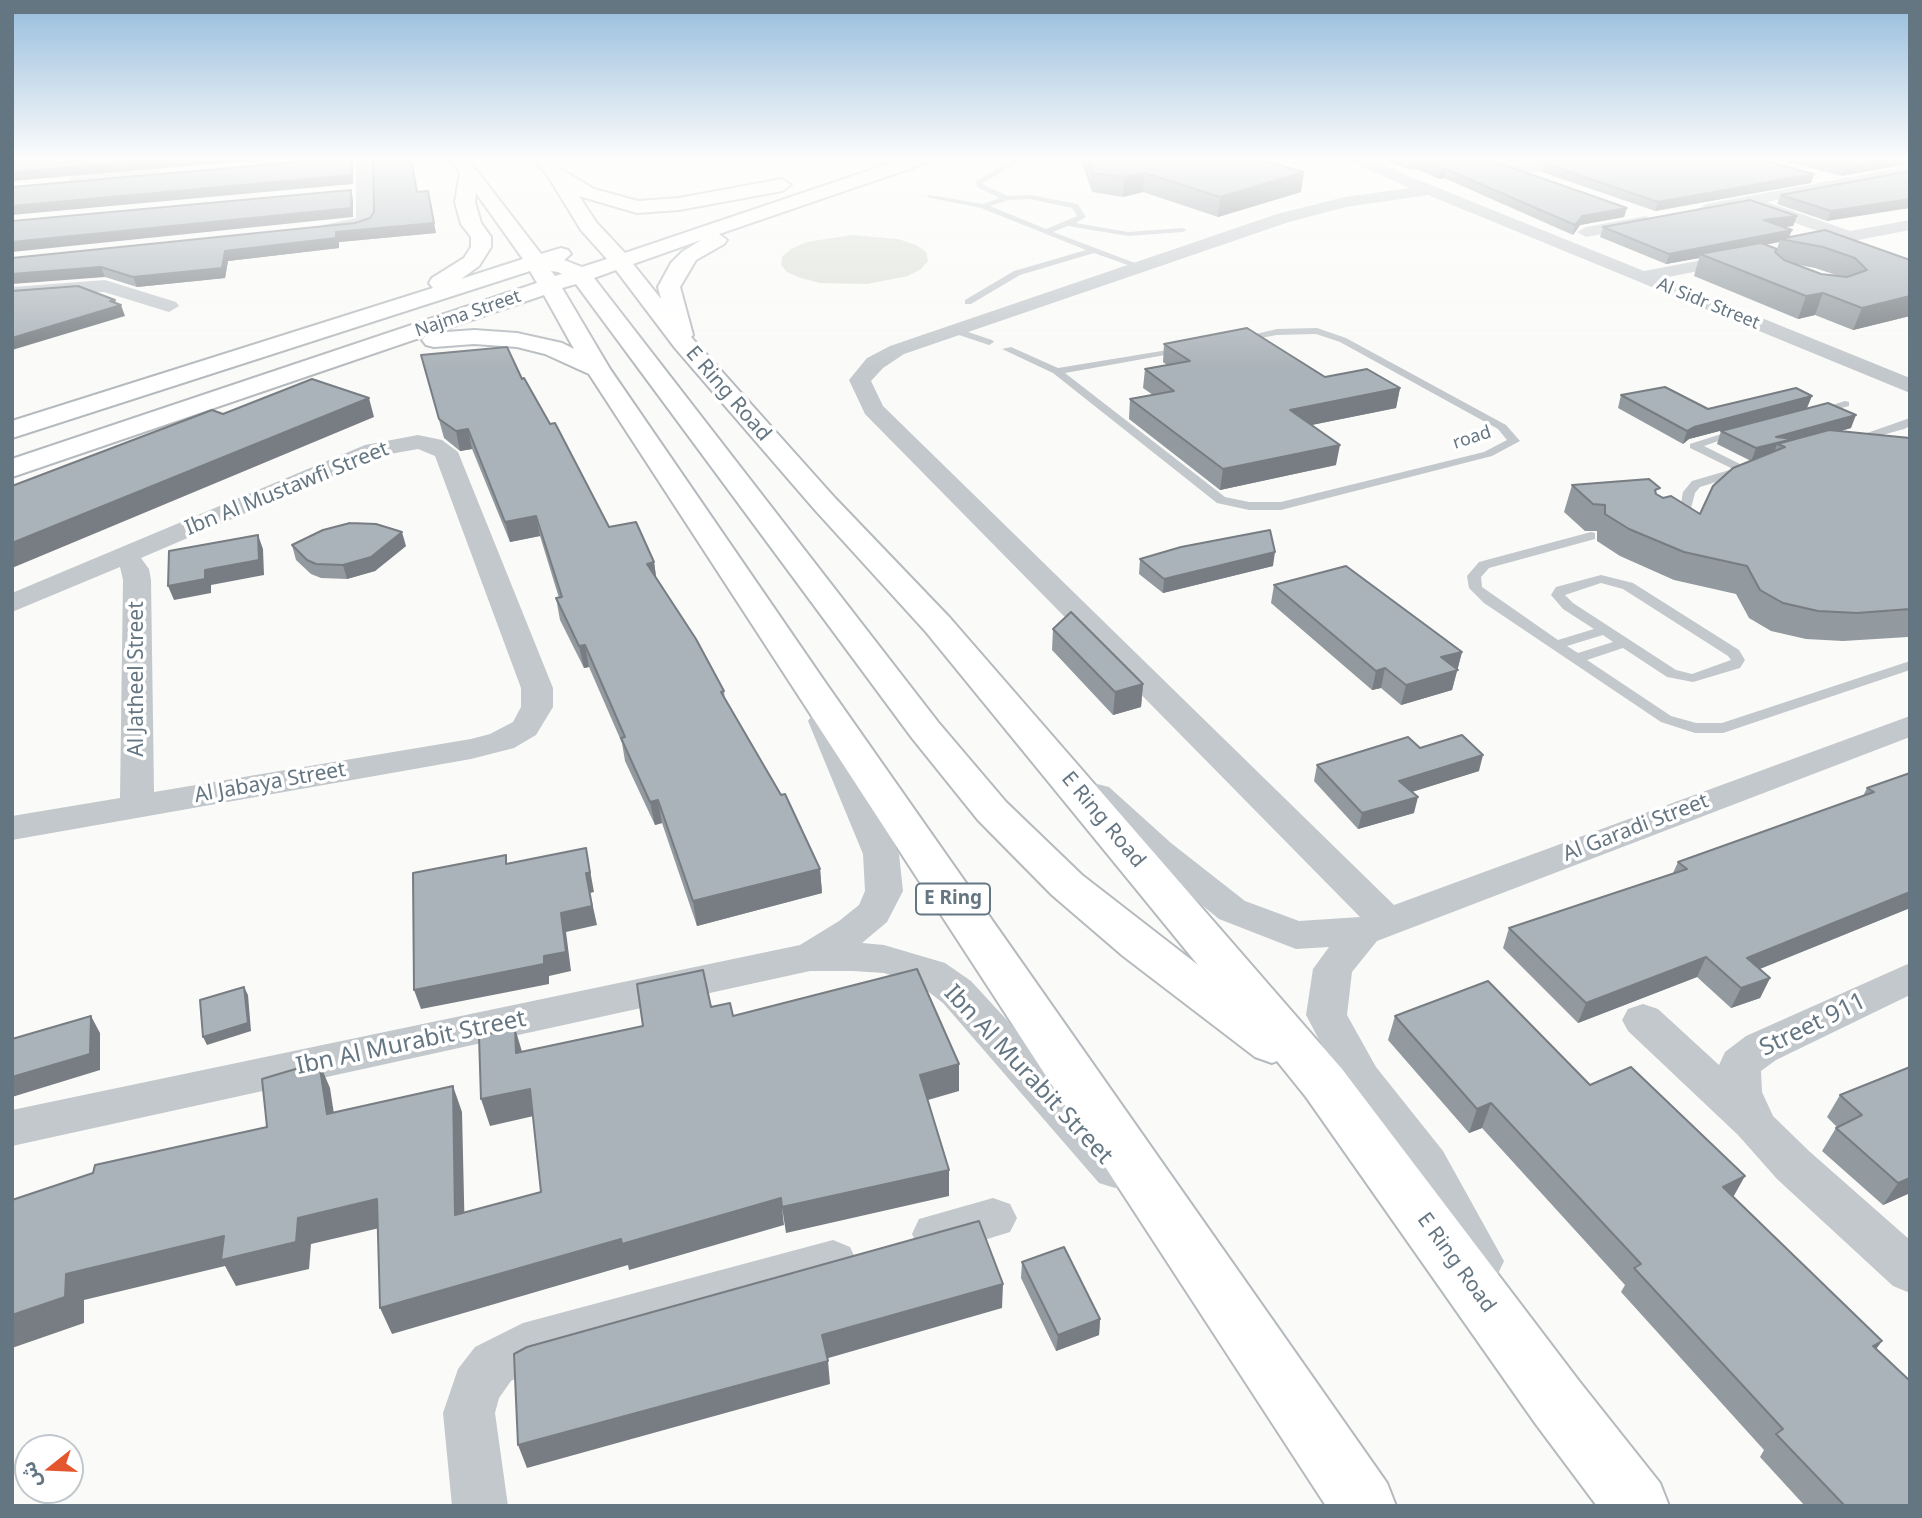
<!DOCTYPE html>
<meta charset="utf-8">
<style>
body{margin:0}
#map{position:relative;width:1922px;height:1518px;overflow:hidden;background:#fafaf8;font-family:"Noto Sans","Noto Sans Arabic",sans-serif}
canvas{display:block}
.frame{position:absolute;inset:0;border:14px solid #657683;pointer-events:none}
.north{position:absolute;left:14px;top:1434px;width:70px;height:70px;box-sizing:border-box;background:#fff;border:2px solid #c1c8cd;border-radius:50%;rotate:252deg;font-size:19px;font-weight:700;line-height:28px;text-align:center;color:#657683}
.north::after{content:'';display:block;margin:auto;width:24px;height:32px;background:#e4572e;clip-path:polygon(50% 0,100% 100%,50% 72%,0 100%)}
</style>
<div id="map">
<canvas width="1922" height="1518"></canvas>
<div class="frame"></div>
<div class="north">ش</div>
</div>
<script>
const g = document.querySelector('canvas').getContext('2d');
g.lineJoin = 'round';
function paint(path, color) { g.fillStyle = color; g.fill(path, 'evenodd'); }
const toPath = rows => new Path2D(rows.map(r => 'M' + r).join(''));
function strokePath(path, color, width, dash) { g.strokeStyle = color; g.lineWidth = width; g.lineCap = dash ? 'butt' : 'round'; g.setLineDash(dash || []); g.stroke(path); }
function drawText(font, color, halo, rows, align = 'center') {
  g.font = font + ' "Noto Sans",sans-serif'; g.lineWidth = 7; g.setLineDash([]); g.textBaseline = 'middle'; g.strokeStyle = halo; g.fillStyle = color; for (const [text, x, y, turn = 0] of rows) {
    g.save(); g.translate(x, y); g.rotate((+turn || 0) * Math.PI / 180); g.textAlign = isNaN(turn) ? turn : align; if (halo) g.strokeText(text, 0, 0); g.fillText(text, 0, 0); g.restore();
  }
}
paint(toPath([
 [162,162,158,175,67,183,73,170],
 [852,235,898,239,916,245,926,252,928,261,921,269,908,276,867,284,820,283,801,278,787,272,781,265,782,257,791,249,807,242]
]), '#dadfd7');
const primary = toPath([
 [449,158,467,158,541,254,561,248,568,250,571,254,564,260,582,267,607,259,581,230,546,173,532,158,551,158,561,169,594,189,638,201,679,198,782,179,791,185,782,191,679,210,637,213,579,196,596,222,625,253,906,158,932,158,929,162,719,234,727,240,724,244,696,260,680,287,693,335,691,337,835,498,950,618,1342,1069,1579,1381,1660,1483,1669,1506,1597,1506,1535,1423,1306,1097,1277,1061,1272,1063,1255,1057,1123,956,1052,895,978,820,912,738,576,284,562,288,610,369,825,682,1387,1483,1396,1506,1326,1506,589,374,545,354,517,347,474,344,434,347,426,345,422,340,425,336,12,477,12,459,537,283,530,271,12,438,12,421,433,288,429,283,432,278,464,258,471,247,471,237,461,224,455,202,460,173,449,158],
 [476,193,523,259,461,279,479,266,491,247,491,237,481,223,475,202,476,193],
 [701,240,682,252,671,263,658,287,661,299,633,264,701,240],
 [616,270,675,348,815,510,926,632,1198,965,1082,875,1006,802,938,722,594,278,616,270],
 [551,271,558,272,562,274,555,276,551,271],
 [544,295,574,349,562,343,517,333,474,330,433,333,544,295]
]);
strokePath(primary, '#b5babe', 4);
paint(toPath([
 [1016,158,1025,158,983,183,984,185,1008,196,1030,195,1078,204,1086,217,1076,223,1128,232,1183,228,1187,230,1183,232,1128,236,1068,226,1053,232,1143,266,1136,268,1094,253,1020,275,971,304,965,304,965,300,1014,271,1086,250,981,208,926,197,930,195,983,204,1000,198,978,188,975,182,1016,158],
 [1030,199,1072,208,1077,216,1046,229,990,206,1008,200,1030,199],
 [953,327,992,340,994,342,989,345,950,332,950,328,953,327],
 [1317,328,1346,338,1506,425,1520,441,1492,456,1281,510,1249,510,1217,503,1053,373,1002,349,1011,347,1058,368,1186,347,1187,349,1182,352,1065,373,1225,497,1249,502,1281,502,1484,452,1507,440,1498,429,1340,342,1316,334,1277,335,1239,342,1234,339,1277,329,1317,328],
 [1845,401,1849,402,1849,406,1816,415,1811,412,1845,401],
 [1910,418,1910,426,1904,429,1853,443,1847,440,1910,418],
 [1737,429,1747,431,1704,446,1748,468,1748,472,1700,487,1695,493,1691,508,1672,518,1664,518,1664,512,1681,503,1683,492,1692,481,1733,469,1690,448,1690,444,1737,429],
 [1591,532,1595,533,1595,539,1489,568,1481,577,1482,587,1558,640,1594,629,1563,609,1551,595,1554,590,1556,587,1601,575,1633,583,1739,650,1745,660,1740,668,1693,682,1667,677,1623,648,1587,660,1671,716,1696,723,1722,723,1910,661,1910,670,1723,733,1695,733,1661,722,1484,603,1469,588,1467,576,1479,562,1591,532],
 [1601,583,1623,589,1728,656,1731,660,1692,674,1676,670,1573,603,1565,595,1601,583],
 [1603,635,1613,642,1578,653,1567,646,1603,635]
]), '#c3c8cc');
paint(toPath([
 [356,158,372,158,374,221,371,225,350,232,319,234,316,230,319,226,356,218,356,158],
 [1343,158,1364,158,1644,271,1739,253,1745,254,1748,258,1745,262,1663,278,1910,378,1910,393,1428,195,1346,207,1289,222,904,354,883,368,871,381,883,406,1394,905,1910,716,1910,737,1377,941,1352,972,1347,1015,1376,1067,1443,1151,1504,1261,1497,1276,1480,1283,1463,1276,1411,1179,1346,1091,1306,1015,1313,969,1329,947,1296,949,1219,919,1145,859,1080,795,1085,787,1097,784,1109,787,1171,843,1245,901,1299,921,1360,917,865,414,849,380,867,358,890,346,1277,214,1345,197,1410,188,1343,158],
 [1558,158,1593,158,1585,163,1512,175,1504,170,1512,165,1558,158],
 [1910,166,1910,176,1767,202,1850,231,1910,220,1910,230,1802,251,1796,250,1793,246,1796,242,1829,235,1747,206,1706,214,1698,209,1706,204,1910,166],
 [1646,216,1655,221,1652,225,1586,237,1577,232,1586,227,1646,216],
 [105,280,176,302,179,306,169,312,104,292,12,299,12,287,105,280],
 [418,435,442,440,458,452,553,688,553,707,536,735,514,748,471,759,12,840,12,816,120,798,123,580,120,567,12,612,12,593,365,445,418,435],
 [418,449,435,456,521,688,521,707,513,722,490,734,471,739,154,792,151,580,149,569,141,558,379,456,418,449],
 [824,711,835,714,840,721,899,854,903,891,887,922,862,943,884,945,945,963,971,981,1131,1155,1138,1169,1131,1183,1115,1188,1099,1183,943,1003,917,983,884,973,853,971,810,971,12,1146,12,1110,800,945,839,921,859,905,865,891,863,854,808,721,813,714,824,711],
 [1910,963,1910,995,1776,1060,1761,1071,1762,1092,1773,1116,1809,1151,1910,1240,1910,1293,1893,1286,1777,1179,1738,1135,1628,1031,1622,1020,1628,1009,1643,1004,1658,1009,1719,1065,1725,1052,1746,1036,1910,963],
 [993,1198,1010,1204,1017,1218,1010,1232,936,1255,919,1249,912,1234,919,1219,993,1198],
 [833,1240,850,1247,857,1262,850,1277,534,1368,511,1381,499,1398,495,1413,508,1506,452,1506,443,1413,458,1369,475,1347,523,1323,833,1240]
]), '#c3c8cc');
paint(primary, '#fff');
paint(toPath([
 [1080,158,1252,158,1301,192,1218,217,1143,192,1123,197,1092,192],
 [1380,158,1484,158,1627,208,1624,217,1580,225,1573,235,1444,178,1439,179,1417,169,1410,170],
 [1500,158,1540,158,1513,162],
 [1772,158,1910,158,1842,176],
 [1544,163,1811,183,1655,211,1542,172],
 [1910,171,1827,221,1777,204,1781,195],
 [418,192,436,233,339,242,339,248,228,261,225,278,137,287,105,277,12,258,355,223,370,218],
 [1797,216,1793,226,1783,227,1789,237,1910,260,1910,316,1853,330,1815,315,1798,319,1694,276,1699,258,1666,264,1600,237,1603,227],
 [1779,242,1777,249,1765,245],
 [1794,264,1815,268,1836,275,1821,274],
 [1164,344,1325,377,1400,388,1396,408,1311,425,1336,465,1220,490,1129,419,1130,399,1153,395,1143,388,1145,369,1167,365,1163,362],
 [421,355,522,379,609,527,654,562,656,577,724,691,725,700,820,869,822,893,697,926,662,823,655,825,625,761,622,743,589,667,584,668,560,620,556,598,559,598,540,536,510,542,472,449,460,451,444,438],
 [1621,395,1708,409,1807,408,1689,439,1683,444,1618,408],
 [1851,428,1841,431,1910,438,1910,636,1908,637,1843,641,1806,639,1771,631,1749,618,1736,594,1674,580,1620,556,1597,541,1597,531,1585,531,1564,512,1572,485,1657,494,1700,514,1751,461,1717,444,1721,431],
 [292,545,406,546,375,571,347,579,321,578,311,574,296,560],
 [1140,559,1273,566,1163,593,1139,574],
 [1274,585,1462,652,1452,690,1401,705,1381,688,1372,690,1271,603],
 [1053,629,1143,684,1141,707,1113,715,1052,650],
 [1420,748,1479,771,1411,792,1414,813,1358,829,1314,781,1317,765],
 [1910,773,1910,908,1760,969,1770,978,1760,998,1731,1008,1697,977,1578,1023,1503,948,1509,928,1673,873,1678,862,1863,796,1867,788],
 [1395,1016,1590,1085,1734,1197,1882,1341,1876,1349,1910,1506,1805,1506,1760,1457,1764,1450,1621,1292,1625,1285,1482,1128,1469,1133,1388,1040],
 [1910,1067,1910,1193,1883,1205,1822,1151,1836,1128,1837,1127,1827,1117,1840,1095],
 [1022,1262,1100,1319,1099,1335,1056,1351,1021,1278]
]), '#929a9f');
paint(toPath([
 [181,158,283,158,12,181,12,172],
 [351,158,353,166,353,184,12,215,12,206],
 [1514,158,1540,158,1513,162],
 [1900,158,1910,158,1910,164,1842,176,1845,167],
 [1419,160,1417,169,1410,170,1412,161],
 [1446,169,1444,178,1439,179,1441,170],
 [1304,172,1301,192,1218,217,1220,197],
 [1145,173,1143,192,1123,197,1124,177],
 [1814,174,1811,183,1655,211,1658,202],
 [351,190,353,199,353,217,12,252,12,242],
 [428,191,436,233,339,242,339,248,228,261,225,278,137,287,133,277,225,251,336,232,434,223],
 [1910,199,1910,208,1827,221,1831,211],
 [1627,208,1624,217,1580,225,1573,235,1575,225,1582,216],
 [1797,216,1793,226,1761,230,1764,220],
 [1792,230,1788,240,1780,239,1779,242,1705,256,1700,254,1699,258,1666,264,1669,254],
 [101,267,105,277,12,284,12,274],
 [1823,293,1815,315,1798,319,1806,296],
 [1910,296,1910,316,1853,330,1862,308],
 [115,300,117,306,121,305,125,316,12,350,12,338],
 [1400,388,1396,408,1287,430,1290,410],
 [1812,396,1807,408,1689,439,1683,444,1687,431,1694,427],
 [369,398,374,417,12,568,12,543],
 [1856,415,1851,428,1790,445,1785,447,1777,444,1773,456,1751,462,1756,448,1776,437],
 [468,429,472,449,460,451,456,431],
 [1340,445,1336,465,1220,490,1223,469],
 [536,516,540,536,510,542,505,522],
 [402,532,406,546,375,571,347,579,343,565],
 [258,535,263,549,264,575,211,585,211,593,174,600,168,586,205,570],
 [1275,552,1273,566,1163,593,1164,579],
 [654,562,657,583,647,564],
 [585,645,589,667,584,668,579,646],
 [1462,652,1452,690,1401,705,1406,685,1441,657],
 [1385,668,1381,688,1372,690,1376,671],
 [1143,684,1141,707,1113,715,1115,692],
 [1483,755,1479,771,1396,797,1399,781],
 [1418,797,1414,813,1358,829,1362,813],
 [658,800,662,823,655,825,650,802],
 [586,848,594,892,590,893,597,925,566,932,571,971,549,976,549,984,421,1009,414,990,544,956,561,913,586,873],
 [820,869,822,893,697,926,693,901],
 [1910,892,1910,908,1737,978,1747,958],
 [1706,957,1697,977,1578,1023,1586,1003],
 [1770,978,1760,998,1731,1008,1741,988],
 [244,987,248,995,251,1031,207,1045,203,1037],
 [91,1016,100,1033,100,1070,12,1097,12,1077],
 [515,1028,523,1055,516,1053],
 [319,1062,330,1088,338,1140,327,1114],
 [959,1064,959,1091,921,1102,920,1075],
 [453,1086,462,1112,465,1242,455,1215],
 [530,1089,538,1115,490,1126,481,1099],
 [1491,1103,1482,1128,1469,1133,1477,1109],
 [949,1170,949,1196,786,1233,782,1207],
 [1745,1176,1731,1201,1723,1187],
 [1910,1178,1910,1193,1883,1205,1898,1183],
 [781,1198,784,1225,629,1270,628,1265,392,1334,380,1308,621,1239],
 [377,1199,388,1226,311,1244,309,1269,236,1286,225,1266,84,1300,84,1323,12,1348,12,1315,66,1274],
 [1003,1284,1002,1308,825,1359,822,1335],
 [1100,1319,1099,1335,1056,1351,1058,1335],
 [1882,1341,1865,1364,1873,1346],
 [828,1361,830,1384,527,1468,518,1445]
]), '#777d82');
const building = toPath([
 [12,158,181,158,12,172,12,158],
 [344,158,351,158,351,175,12,206,12,187,344,158],
 [373,158,411,158,417,192,428,191,434,223,336,232,336,238,225,251,222,268,133,277,101,267,12,274,12,258,355,223,370,218,374,212,373,158],
 [1087,158,1252,158,1304,172,1220,197,1145,173,1124,177,1093,173,1087,158],
 [1403,158,1484,158,1627,208,1582,216,1575,225,1446,169,1441,170,1419,160,1412,161,1403,158],
 [1581,158,1754,158,1814,174,1658,202,1544,163,1581,158],
 [1808,158,1900,158,1845,167,1808,158],
 [1910,171,1910,199,1831,211,1781,195,1910,171],
 [351,190,351,208,12,242,12,221,351,190],
 [1750,200,1797,216,1764,220,1792,230,1669,254,1603,227,1750,200],
 [1825,230,1910,260,1910,296,1862,308,1823,293,1806,296,1700,254,1761,243,1777,249,1775,252,1784,260,1821,274,1847,277,1867,270,1855,258,1823,247,1780,239,1825,230],
 [78,286,115,300,110,301,121,305,12,338,12,291,78,286],
 [1247,328,1325,377,1367,369,1400,388,1290,410,1340,445,1223,469,1130,399,1174,391,1145,369,1190,361,1164,344,1247,328],
 [507,347,522,379,524,378,550,424,555,423,609,527,636,522,654,562,647,564,696,639,724,691,721,692,781,795,785,794,820,869,693,901,658,800,650,802,621,738,625,737,585,645,579,646,556,598,562,597,536,516,505,522,468,429,456,431,439,419,421,355,507,347],
 [312,379,369,398,12,543,12,486,212,410,223,414,312,379],
 [1665,387,1708,409,1796,388,1812,396,1694,427,1687,431,1621,395,1665,387],
 [1828,403,1856,415,1776,437,1793,439,1756,448,1721,431,1828,403],
 [1829,430,1910,438,1910,609,1857,613,1818,611,1783,603,1760,590,1747,566,1684,552,1629,529,1605,514,1605,505,1593,504,1572,485,1649,479,1660,488,1655,490,1656,494,1663,498,1671,496,1700,514,1713,486,1733,468,1785,447,1777,444,1829,430],
 [350,523,376,524,402,532,371,557,343,565,316,564,307,560,292,545,323,530,350,523],
 [1270,530,1275,552,1164,579,1140,559,1181,547,1270,530],
 [258,535,259,560,205,570,205,579,168,586,169,551,258,535],
 [1346,566,1462,652,1441,657,1458,670,1406,685,1385,668,1376,671,1274,585,1346,566],
 [1071,612,1143,684,1115,692,1053,629,1071,612],
 [1462,735,1483,755,1399,781,1418,797,1362,813,1317,765,1408,737,1420,748,1462,735],
 [1910,773,1910,892,1747,958,1770,978,1741,988,1706,957,1586,1003,1509,928,1687,869,1678,862,1874,792,1867,788,1910,773],
 [586,848,590,873,586,873,592,906,561,913,566,952,544,956,544,964,414,990,413,873,506,855,506,864,586,848],
 [917,969,959,1064,920,1075,949,1170,782,1207,781,1198,622,1244,621,1239,380,1308,377,1199,298,1218,296,1242,221,1260,224,1236,66,1274,65,1297,12,1315,12,1200,93,1173,95,1165,267,1127,262,1079,319,1062,327,1114,453,1086,455,1215,541,1192,530,1089,481,1099,479,1036,515,1028,516,1053,643,1026,637,984,703,970,711,1007,730,1003,733,1016,917,969],
 [1488,981,1590,1085,1631,1067,1745,1176,1723,1187,1882,1341,1873,1346,1910,1381,1910,1506,1845,1506,1776,1434,1783,1429,1634,1268,1641,1264,1491,1103,1477,1109,1395,1016,1488,981],
 [244,987,248,1023,203,1037,200,1000,244,987],
 [91,1016,90,1054,12,1077,12,1039,91,1016],
 [1910,1067,1910,1178,1898,1183,1836,1128,1862,1115,1840,1095,1910,1067],
 [979,1221,1003,1284,822,1335,828,1361,518,1445,514,1354,527,1347,979,1221],
 [1064,1247,1100,1319,1058,1335,1022,1262,1064,1247]
]);
paint(building, '#aab3b9');
strokePath(building, '#777d82', 2);
const sky = g.createLinearGradient(0, 0, 0, 370);
sky.addColorStop(0, '#96bcdc');
sky.addColorStop(0.43, '#fdfdfc');
sky.addColorStop(1, '#fdfdfc00');
g.fillStyle = sky;
g.fillRect(0, 0, 1922, 370);
drawText('18px', '#657683', '#fff', [
 ["Al Sidr Street",1708,304,22],
 ["Najma Street",468,314,-19],
 ["road",1472,438,-18]
]);
for (const [x, y, w] of [
 [953,899,74]
]) { const box = new Path2D(); box.roundRect(x - w / 2, y - 15.5, w, 31, 5); g.fillStyle = '#fff'; g.fill(box); strokePath(box, '#657683', 2); }
drawText('bold 19px', '#657683', null, [
 ["E Ring",953,899]
]);
drawText('21px', '#657683', '#fff', [
 ["E Ring Road",728,394,49],
 ["Ibn Al Mustawfi Street",287,489,-22],
 ["Al Jatheel Street",137,679,-90],
 ["Al Jabaya Street",270,783,-10],
 ["E Ring Road",1103,820,50],
 ["Al Garadi Street",1636,828,-21],
 ["E Ring Road",1456,1263,54]
]);
drawText('24px', '#657683', '#fff', [
 ["Street 911",1813,1025,-26],
 ["Ibn Al Murabit Street",411,1043,-12],
 ["Ibn Al Murabit Street",1028,1075,47]
]);
</script>
